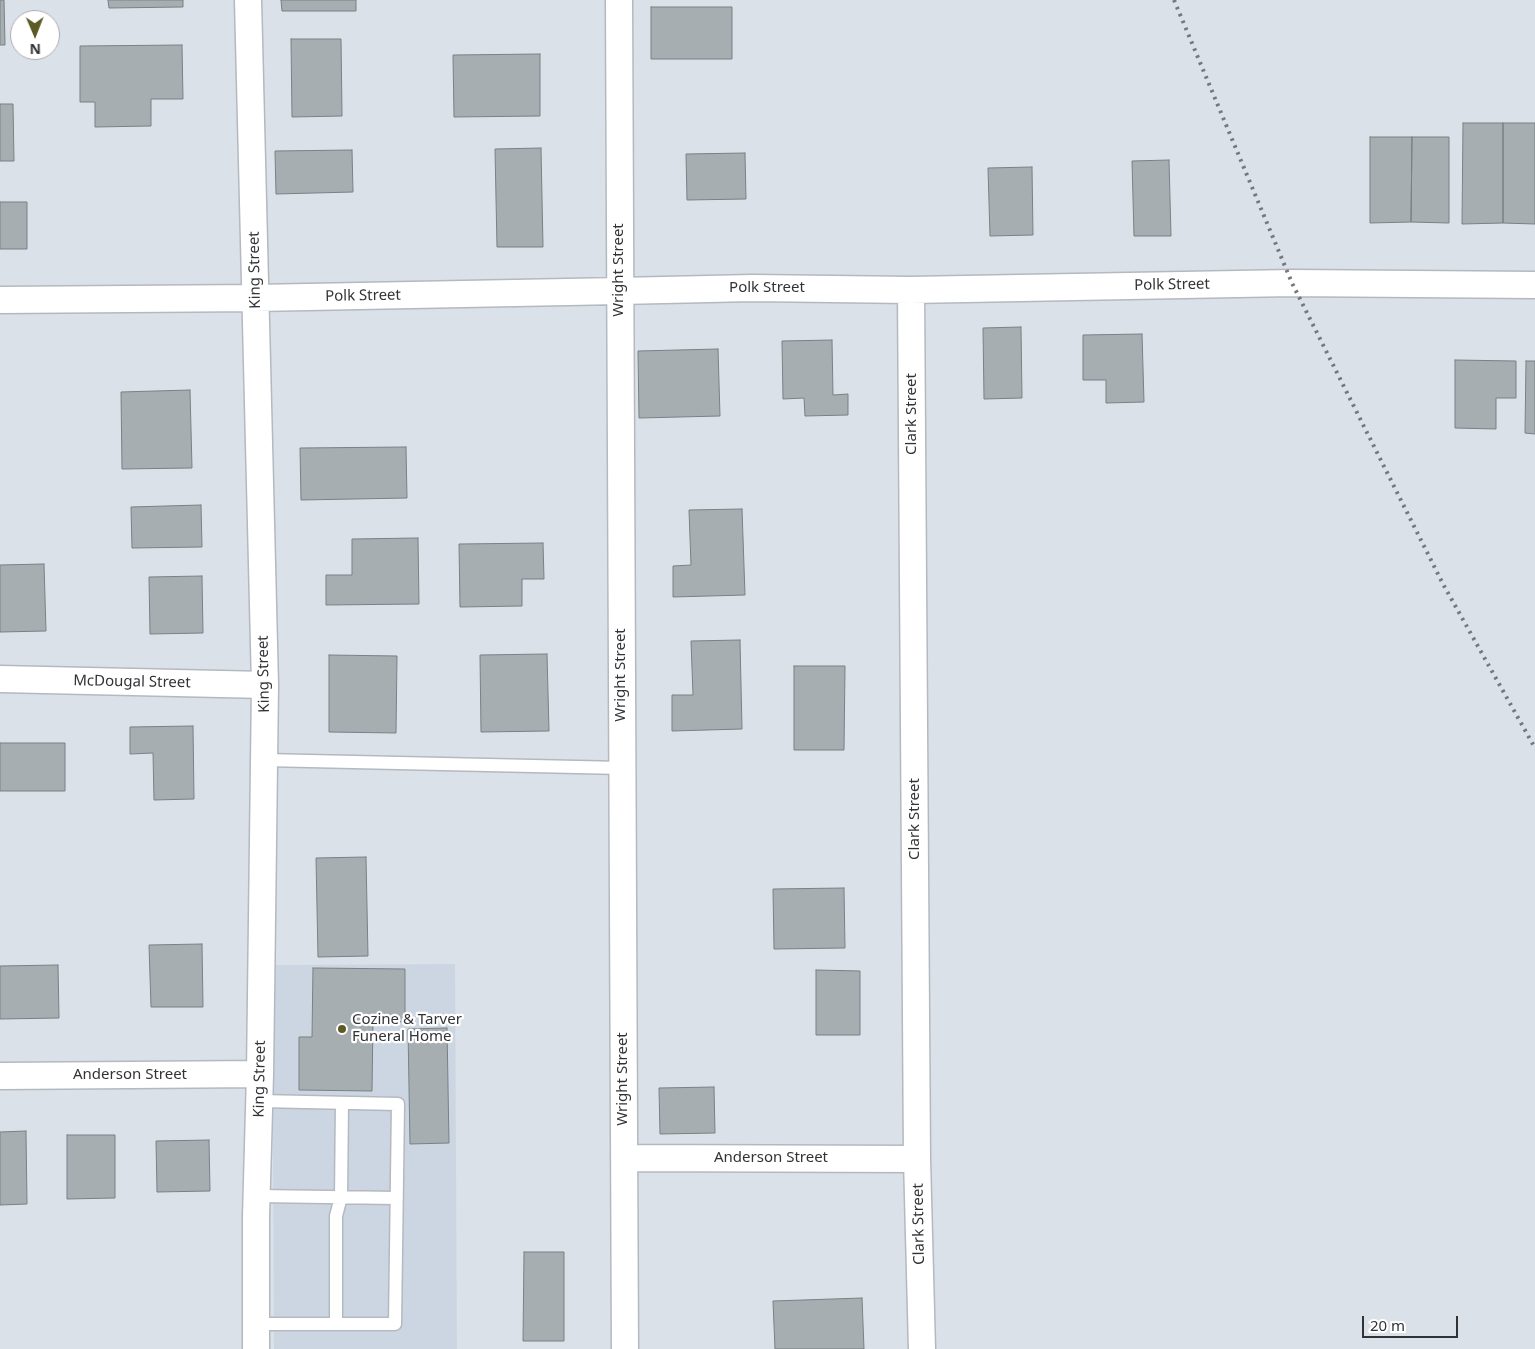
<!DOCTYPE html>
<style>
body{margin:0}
#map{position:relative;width:1535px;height:1349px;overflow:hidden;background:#dbe1e8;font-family:"Noto Sans",sans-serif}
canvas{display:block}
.north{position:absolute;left:10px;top:10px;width:50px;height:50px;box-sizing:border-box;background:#fff;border:1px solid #adadaf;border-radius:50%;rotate:179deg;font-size:14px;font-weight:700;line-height:20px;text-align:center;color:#313336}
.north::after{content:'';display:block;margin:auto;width:18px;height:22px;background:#5e5a26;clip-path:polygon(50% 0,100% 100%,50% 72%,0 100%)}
.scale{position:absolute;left:1362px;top:1316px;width:96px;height:22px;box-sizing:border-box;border:2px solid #313336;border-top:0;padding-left:6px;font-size:15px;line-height:18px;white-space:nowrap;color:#313336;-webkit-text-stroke:4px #fff;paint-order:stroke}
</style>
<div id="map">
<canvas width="1535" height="1349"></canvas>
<div class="north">N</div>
<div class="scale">20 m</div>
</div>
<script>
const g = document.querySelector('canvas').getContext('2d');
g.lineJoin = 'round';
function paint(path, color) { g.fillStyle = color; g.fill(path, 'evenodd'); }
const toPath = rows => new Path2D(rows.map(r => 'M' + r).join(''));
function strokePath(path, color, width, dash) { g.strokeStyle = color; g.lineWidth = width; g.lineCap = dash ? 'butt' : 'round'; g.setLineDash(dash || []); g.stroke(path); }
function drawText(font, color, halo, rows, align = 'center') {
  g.font = font + ' "Noto Sans",sans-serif'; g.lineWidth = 4.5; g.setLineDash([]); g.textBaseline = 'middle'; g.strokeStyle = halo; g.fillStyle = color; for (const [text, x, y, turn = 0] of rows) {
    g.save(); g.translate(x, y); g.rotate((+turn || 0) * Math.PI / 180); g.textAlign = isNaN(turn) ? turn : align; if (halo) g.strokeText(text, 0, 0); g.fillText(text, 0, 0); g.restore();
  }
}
paint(toPath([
 [455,964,457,1349,274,1349,272,965]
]), '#ccd6e2');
const building = toPath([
 [0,0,4,0,5,45,0,45,0,0],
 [108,0,183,0,183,7,109,8,108,0],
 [281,0,356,0,356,11,282,11,281,0],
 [651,7,732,7,732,59,651,59,651,7],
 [291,39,341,39,342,116,292,117,291,39],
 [182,45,183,99,151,99,151,126,95,127,95,102,80,102,80,46,182,45],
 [540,54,540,116,454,117,453,55,540,54],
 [0,104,13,104,14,161,0,161,0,104],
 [1463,123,1503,123,1503,223,1462,224,1463,123],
 [1503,123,1535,123,1535,224,1503,223,1503,123],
 [1370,137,1412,137,1411,222,1370,223,1370,137],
 [1412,137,1449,137,1449,223,1411,222,1412,137],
 [541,148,543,247,497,247,495,149,541,148],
 [352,150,353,192,276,194,275,151,352,150],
 [745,153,746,199,687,200,686,154,745,153],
 [1169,160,1171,236,1134,236,1132,161,1169,160],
 [1032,167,1033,235,990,236,988,168,1032,167],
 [0,202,27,202,27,249,0,249,0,202],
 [1021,327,1022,398,984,399,983,328,1021,327],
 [1142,334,1144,402,1106,403,1106,380,1083,380,1083,335,1142,334],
 [832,340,833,395,848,394,848,415,805,416,804,398,783,399,782,341,832,340],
 [718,349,720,416,639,418,638,351,718,349],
 [1455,360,1516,361,1516,398,1496,398,1496,429,1455,428,1455,360],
 [1526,361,1535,361,1535,434,1525,433,1526,361],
 [190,390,192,468,122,469,121,392,190,390],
 [406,447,407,498,301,500,300,448,406,447],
 [201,505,202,547,132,548,131,507,201,505],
 [742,509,745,595,673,597,673,566,691,565,689,510,742,509],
 [418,538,419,604,326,605,326,575,352,575,352,539,418,538],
 [543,543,544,579,522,579,522,606,460,607,459,544,543,543],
 [44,564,46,631,0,632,0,565,44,564],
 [202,576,203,633,150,634,149,577,202,576],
 [740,640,742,729,672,731,672,695,693,695,691,641,740,640],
 [547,654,549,731,481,732,480,655,547,654],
 [329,655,397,656,396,733,329,732,329,655],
 [794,666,845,666,844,750,794,750,794,666],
 [193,726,194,799,154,800,153,753,130,754,130,727,193,726],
 [0,743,65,743,65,791,0,791,0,743],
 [366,857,368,956,318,957,316,858,366,857],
 [844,888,845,948,774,949,773,889,844,888],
 [202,944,203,1007,151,1007,149,945,202,944],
 [58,965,59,1018,0,1019,0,966,58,965],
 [313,968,405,969,405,1022,373,1021,372,1091,299,1090,299,1037,312,1037,313,968],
 [816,970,860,971,860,1035,816,1035,816,970],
 [447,1028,449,1143,410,1144,408,1029,447,1028],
 [714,1087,715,1133,660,1134,659,1088,714,1087],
 [26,1131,27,1204,0,1205,0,1132,26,1131],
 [67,1135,115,1135,115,1198,67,1199,67,1135],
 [209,1140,210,1191,157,1192,156,1141,209,1140],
 [524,1252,564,1252,564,1341,523,1341,524,1252],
 [862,1298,864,1349,775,1349,773,1301,862,1298]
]);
paint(building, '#a6aeb2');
strokePath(building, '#798184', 1);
const lane = toPath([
 [264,760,622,768],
 [257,1196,397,1198],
 [256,1324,395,1324,398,1104,259,1101],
 [336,1324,336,1216,341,1197,342,1103]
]);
const street = toPath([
 [248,0,265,685,260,1074,256,1217,256,1349],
 [619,0,625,1349],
 [911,290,917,1159,922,1349],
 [0,300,256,298,619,291,753,288,911,290,1292,283,1535,285],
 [0,679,265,685],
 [0,1076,260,1074],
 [624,1158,917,1159]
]);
strokePath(lane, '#b4b9c0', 15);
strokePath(street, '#b4b9c0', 29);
strokePath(lane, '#fff', 12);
strokePath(street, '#fff', 26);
strokePath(toPath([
 [1174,0,1292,283,1443,584,1535,748]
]), '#74787d', 4, [2.5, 5]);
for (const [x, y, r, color] of [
 [342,1029,5,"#5e5a26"]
]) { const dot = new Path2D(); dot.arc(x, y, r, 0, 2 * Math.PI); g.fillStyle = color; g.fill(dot); strokePath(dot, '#fff', 2); }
drawText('15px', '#313336', '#fff', [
 ["King Street",255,270,-91],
 ["Wright Street",619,270,-90],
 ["Polk Street",1172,285,-1],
 ["Polk Street",767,288],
 ["Polk Street",363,296,-1],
 ["Clark Street",912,414,-90],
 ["King Street",264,674,-91],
 ["Wright Street",621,675,-90],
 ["McDougal Street",132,682,1],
 ["Clark Street",915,819,-90],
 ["Anderson Street",130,1075],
 ["King Street",260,1079,-89],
 ["Wright Street",623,1079,-90],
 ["Anderson Street",771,1158],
 ["Clark Street",919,1224,-91]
]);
drawText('15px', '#313336', '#fff', [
 ["Cozine & Tarver",352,1020],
 ["Funeral Home",352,1037]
], 'left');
</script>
